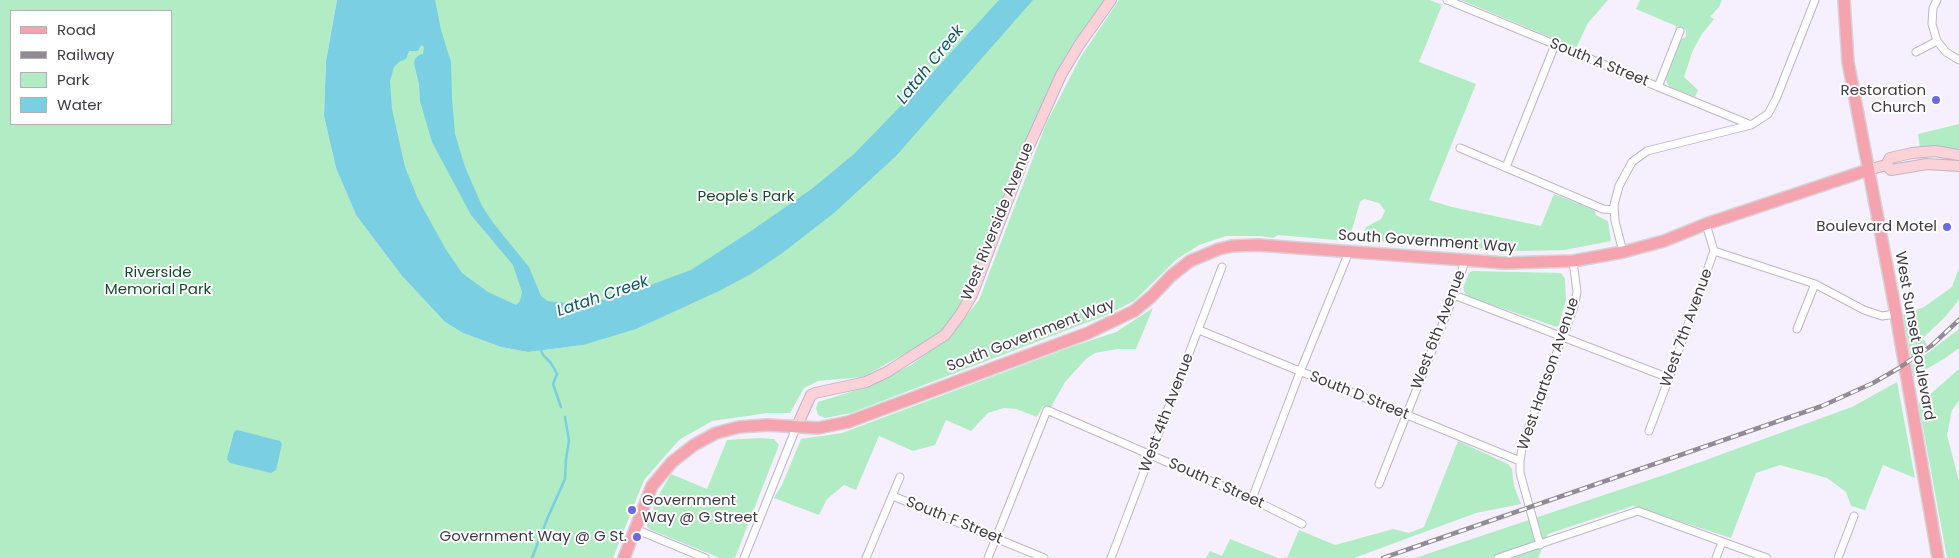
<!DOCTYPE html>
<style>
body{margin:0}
#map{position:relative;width:1959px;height:558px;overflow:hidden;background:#f6f0fe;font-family:Poppins,sans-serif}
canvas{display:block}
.legend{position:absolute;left:10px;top:10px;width:162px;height:115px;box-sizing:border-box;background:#fff;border:1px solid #b2b0b3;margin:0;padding:6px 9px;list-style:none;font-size:15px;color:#3e3942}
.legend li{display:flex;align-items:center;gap:10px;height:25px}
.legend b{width:25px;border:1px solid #b2b0b3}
</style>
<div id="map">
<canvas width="1959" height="558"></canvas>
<ul class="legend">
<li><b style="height:6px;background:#f5a4af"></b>Road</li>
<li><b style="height:6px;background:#918b96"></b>Railway</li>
<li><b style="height:14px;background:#b1ecc5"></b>Park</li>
<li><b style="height:14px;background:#7bcfe2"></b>Water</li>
</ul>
</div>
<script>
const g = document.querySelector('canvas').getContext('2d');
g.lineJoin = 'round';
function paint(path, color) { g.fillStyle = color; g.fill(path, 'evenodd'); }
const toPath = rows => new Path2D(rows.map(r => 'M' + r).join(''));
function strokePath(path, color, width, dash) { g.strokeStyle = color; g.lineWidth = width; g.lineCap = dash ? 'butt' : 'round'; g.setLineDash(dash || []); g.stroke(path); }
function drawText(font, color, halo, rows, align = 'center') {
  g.font = font + ' Poppins,sans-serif'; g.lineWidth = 4; g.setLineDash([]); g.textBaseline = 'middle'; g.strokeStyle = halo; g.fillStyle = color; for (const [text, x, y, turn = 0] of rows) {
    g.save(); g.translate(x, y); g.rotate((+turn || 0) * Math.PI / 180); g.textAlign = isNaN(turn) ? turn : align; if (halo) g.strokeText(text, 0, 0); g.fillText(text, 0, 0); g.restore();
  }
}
paint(toPath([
 [0,0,337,0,326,61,324,116,336,168,356,215,402,276,445,322,463,333,501,347,528,352,583,345,592,322,537,338,494,327,449,304,392,250,351,183,341,134,349,68,378,0,1105,0,1066,55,1020,156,967,296,943,332,863,377,818,381,804,388,790,413,768,413,712,421,679,440,644,480,613,558,0,558],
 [11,11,171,11,171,124,11,124],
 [1119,0,1430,0,1442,5,1419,62,1476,84,1429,200,1452,207,1541,226,1554,194,1594,210,1596,215,1608,221,1611,241,1565,250,1522,251,1364,240,1362,236,1366,227,1381,219,1385,211,1379,203,1364,199,1360,202,1351,233,1347,241,1278,235,1273,238,1261,236,1226,236,1199,245,1177,259,1134,301,1104,316,851,413,825,418,818,415,816,408,818,402,869,386,911,365,949,337,979,300,1046,124,1080,58],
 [1461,0,1608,0,1588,23,1576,48],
 [1640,0,1722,0,1719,7,1710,17,1714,19,1702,34,1693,50,1684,77,1698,90,1695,97,1670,87,1667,83,1666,78,1675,56,1674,50,1678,41,1686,37,1686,30,1678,26,1674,30,1676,26,1636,9],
 [1959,124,1959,151,1920,148,1918,134],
 [1959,268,1959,300,1944,318,1923,338,1927,345,1911,357,1903,315,1924,307,1952,287],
 [1472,271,1561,273,1565,279,1566,300,1559,325,1557,327,1466,296,1463,288,1469,273],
 [1153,308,1136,349,1118,349,1095,353,1086,359,1065,382,1050,409,1043,406,1037,417,1016,409,1004,408,988,413,971,431,946,420,935,445,913,451,879,436,856,490,844,485,827,499,819,515,774,498,782,485,801,439,842,433,1071,347,1116,332],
 [1959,329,1959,348,1944,359,1914,376,1912,365],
 [1959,369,1959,401,1952,410,1947,435,1959,481,1959,558,1947,558,1919,406,1920,400,1924,397,1927,397],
 [1897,382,1915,478,1883,465,1865,510,1851,506,1846,492,1827,478,1780,465,1756,473,1731,538,1633,506,1548,534,1538,558,1415,558,1667,474,1852,407],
 [759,438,774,439,779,445,735,558,720,558,651,530,647,527,647,523,660,493,671,474,707,489,727,440],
 [1458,441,1508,464,1512,469,1514,486,1521,504,1476,513,1354,558,1287,558,1299,530,1335,545,1393,529,1409,533,1424,527],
 [1230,539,1278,558,1206,558,1210,551,1222,556]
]), '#b1ecc5');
paint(toPath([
 [337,0,435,0,441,30,451,62,452,99,455,134,465,167,482,206,494,224,529,267,541,296,548,301,575,304,615,298,691,270,751,231,813,188,854,154,924,82,999,0,1033,0,896,156,834,213,781,254,751,274,719,291,636,329,583,345,528,352,501,347,463,333,445,322,402,276,356,215,336,168,324,116,326,61],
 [421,45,424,47,423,54,419,55,415,59,414,63,419,84,420,101,432,142,471,215,513,265,522,292,520,301,516,305,488,292,462,273,445,248,418,199,405,167,392,109,390,81,394,67,399,62,406,59,409,51,418,51],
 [237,430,280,441,282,444,276,470,271,473,230,463,227,459,234,432]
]), '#7bcfe2');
strokePath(toPath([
 [540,348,543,355,551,363,557,374,553,384,561,407],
 [532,558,548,517,565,479,566,459,569,441,565,417]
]), '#7bcfe2', 2.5);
const street = toPath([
 [1447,0,1751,125],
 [1937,41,1946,52,1959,60],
 [1916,52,1937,41,1932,24,1933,8,1937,0],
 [1658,87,1680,31],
 [1460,148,1603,209,1614,210],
 [1506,167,1555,45],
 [1714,251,1815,284,1864,310,1882,316,1895,314],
 [1623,252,1615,221,1614,205,1619,186,1632,162,1647,151,1751,125,1768,114,1776,99,1815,0],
 [1454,295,1669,378],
 [1797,329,1815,284],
 [1199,330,1520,461],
 [1649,431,1669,378,1714,251,1706,224],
 [1379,484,1454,295,1465,261],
 [893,496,1044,558],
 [1252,499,1300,372,1349,252],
 [635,529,705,558],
 [1540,545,1520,473,1520,461,1523,442,1574,307,1577,292,1573,261],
 [744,558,796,428],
 [866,558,900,477],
 [988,558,1047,410,1252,499,1302,524],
 [1111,558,1222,267],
 [1498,558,1638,511,1767,558],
 [1716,558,1722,542],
 [1838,558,1854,516]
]);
const secondary = toPath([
 [1886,165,1891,170,1927,164,1959,166],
 [1868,170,1886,165,1890,158,1912,153,1935,151,1959,155],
 [796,428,811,395,815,393,866,382,887,372,945,335,960,315,972,295,1025,155,1061,75,1079,45,1111,0]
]);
const primary = toPath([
 [1844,0,1848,62,1894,303,1938,558],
 [624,558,652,486,672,462,694,445,716,433,739,427,767,425,818,428,848,422,1088,333,1134,311,1152,296,1171,276,1190,261,1219,249,1232,246,1258,245,1505,263,1573,261,1623,252,1664,241,1706,224,1868,170]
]);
strokePath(street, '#bfb4ca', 9);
strokePath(secondary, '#bfb4ca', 12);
strokePath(primary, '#d5d3d5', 14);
strokePath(street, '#fff', 7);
strokePath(secondary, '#fad2d7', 10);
strokePath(primary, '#f5a4af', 11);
const rail = toPath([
 [1383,558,1822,406,1873,383,1899,368,1931,346,1959,320]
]);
strokePath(rail, '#918b96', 4.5);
strokePath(rail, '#fff', 2.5, [8]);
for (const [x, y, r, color] of [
 [1936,100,5,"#6c68e2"],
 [1947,227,5,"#6c68e2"],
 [632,510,5,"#6c68e2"],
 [637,537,5,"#6c68e2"]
]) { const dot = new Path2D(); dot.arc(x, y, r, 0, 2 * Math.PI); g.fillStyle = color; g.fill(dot); strokePath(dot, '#fff', 2); }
drawText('15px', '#3e3942', '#fff', [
 ["South A Street",1599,63,22],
 ["West Riverside Avenue",998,222,-68],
 ["South Government Way",1427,242,4],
 ["West 7th Avenue",1687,328,-70],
 ["West 6th Avenue",1439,330,-69],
 ["South Government Way",1031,336,-21],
 ["West Sunset Boulevard",1914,336,80],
 ["West Hartson Avenue",1549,374,-71],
 ["South D Street",1359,396,22],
 ["West 4th Avenue",1167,413,-69],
 ["South E Street",1216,484,24],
 ["South F Street",954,521,22]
]);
drawText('15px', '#3e3942', '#fff', [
 ["Restoration",1926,91],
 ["Church",1926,108],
 ["Boulevard Motel",1937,227],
 ["Government",642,501,"left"],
 ["Way @ G Street",642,518,"left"],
 ["Government Way @ G St.",627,537]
], 'right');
drawText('15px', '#19482d', '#fff', [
 ["People's Park",746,197],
 ["Riverside",158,273],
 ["Memorial Park",158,290]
]);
drawText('italic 16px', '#0c5663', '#fff', [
 ["Latah Creek",931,65,-51],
 ["Latah Creek",603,297,-19]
]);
</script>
